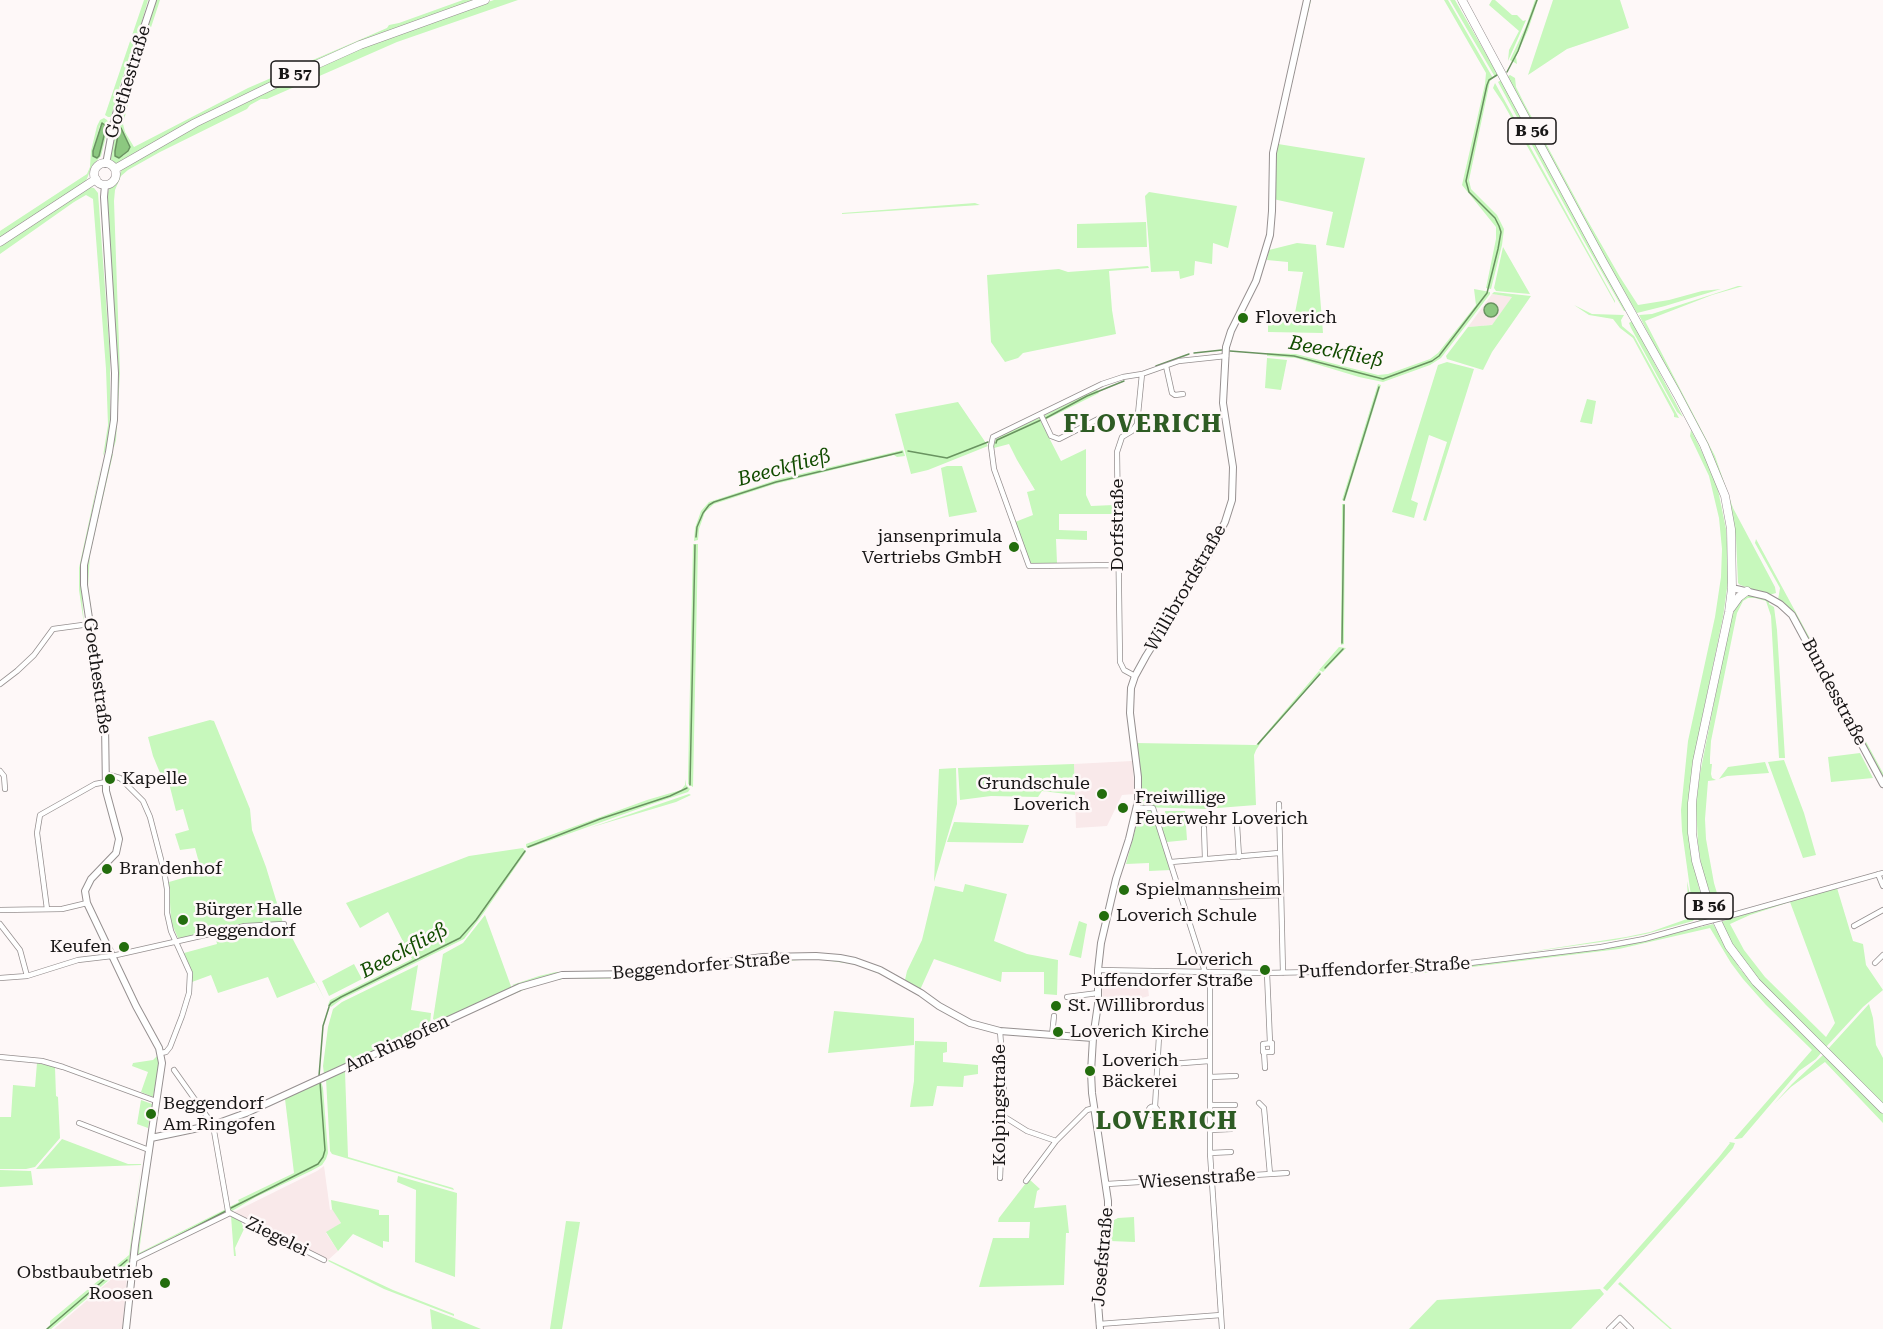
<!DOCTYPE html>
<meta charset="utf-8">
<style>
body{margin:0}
canvas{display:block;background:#fef8f8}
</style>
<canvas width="1883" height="1329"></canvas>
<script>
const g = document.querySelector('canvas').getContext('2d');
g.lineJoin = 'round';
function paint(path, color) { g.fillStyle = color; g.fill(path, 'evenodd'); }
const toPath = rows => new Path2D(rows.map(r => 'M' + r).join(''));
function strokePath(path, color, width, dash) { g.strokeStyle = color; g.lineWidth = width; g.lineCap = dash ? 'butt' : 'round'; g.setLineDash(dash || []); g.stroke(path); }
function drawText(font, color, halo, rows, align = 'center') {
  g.font = font + ' "Roboto Serif",serif'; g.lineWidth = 5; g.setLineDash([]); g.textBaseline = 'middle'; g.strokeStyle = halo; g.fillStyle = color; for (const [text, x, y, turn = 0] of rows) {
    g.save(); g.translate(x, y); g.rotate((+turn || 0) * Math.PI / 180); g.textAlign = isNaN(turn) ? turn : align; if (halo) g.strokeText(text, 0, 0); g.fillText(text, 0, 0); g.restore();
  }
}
paint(toPath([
 [1492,294,1513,297,1492,325,1468,327],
 [1132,761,1135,794,1122,795,1107,826,1076,828,1074,764],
 [1102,985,1125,985,1125,987,1148,988,1149,996,1119,1004,1103,1004],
 [324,1166,330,1210,333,1209,341,1223,326,1233,338,1251,327,1261,234,1212,317,1171],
 [128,1266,122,1329,54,1329,122,1270]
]), '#f9e9ea');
paint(toPath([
 [144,0,148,0,142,21,118,91,111,117,108,117,105,115],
 [155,0,160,0,136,73,123,124,125,132,134,147,248,88,387,28,389,25,399,23,463,0,477,0,391,31,116,164,113,163,111,160,110,152,115,124],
 [119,130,125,135,129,147,128,151,123,156,115,151],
 [494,0,518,0,397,42,267,99,261,99,250,105,247,109,160,152,128,170,121,176,115,190,114,201,120,373,116,440,114,447,112,446,115,419,107,195,110,187,117,181,122,169,200,123,263,91,353,52,462,10],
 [1310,0,1311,0,1278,144,1365,158,1344,248,1326,245,1333,212,1273,199,1274,159],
 [1444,0,1448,0,1493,78,1490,81,1469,180,1471,189,1497,215,1504,229,1502,245,1491,289,1486,288,1496,239,1496,227,1462,185,1485,84,1486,73],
 [1450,0,1455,0,1498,75,1495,77],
 [1492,0,1495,0,1512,15,1517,15,1523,21,1526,20,1508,61,1509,50,1519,31,1489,5],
 [1535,0,1538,0,1528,30,1516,57,1517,64,1510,60,1526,26],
 [1553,0,1620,0,1629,28,1567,49,1528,75],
 [1510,75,1515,78,1516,87,1524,103,1585,216,1620,277,1638,305,1669,300,1702,291,1721,289,1665,306,1637,313,1603,256,1513,88,1508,76],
 [1501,80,1561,193,1627,311,1624,311,1584,241,1498,82],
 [1495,83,1615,301,1615,303,1503,103,1493,88],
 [104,118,107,120,109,124,101,156,92,166,86,181,0,239,0,231,87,174,90,167,91,151,97,126,100,120],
 [100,125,106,128,103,142,100,149,93,151],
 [89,187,94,188,98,193,110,356,110,419,108,445,103,456,108,425,106,369,93,199,86,195,74,202,0,254,0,246],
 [1149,192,1237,206,1228,248,1213,243,1212,264,1195,261,1194,275,1180,279,1179,271,1151,272,1145,196],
 [975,203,980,205,842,214,842,213],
 [1146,222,1147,247,1077,248,1077,224],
 [1297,243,1316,245,1323,333,1268,332,1268,318,1294,318,1303,272,1288,271,1288,262,1267,260,1269,250],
 [1503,247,1530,294,1496,291,1494,288],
 [1148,266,1149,268,1109,271,1112,310,1116,334,1023,353,1018,358,1005,362,991,342,987,275,1059,269,1068,272],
 [1738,286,1743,286,1712,295,1645,321,1715,456,1733,508,1775,587,1776,593,1769,595,1740,585,1738,583,1736,538,1732,515,1666,369,1639,315,1652,314],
 [1474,289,1490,292,1490,294,1441,358,1430,365,1383,382,1359,377,1296,358,1267,356,1267,353,1296,354,1378,375,1388,374,1430,359,1438,353,1476,305],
 [1494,292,1531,296,1492,352,1483,370,1447,359,1446,356,1468,327,1492,325,1512,297,1492,294],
 [1574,305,1592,314,1624,315,1621,320,1622,326,1634,336,1679,418,1674,417,1674,414,1633,338,1620,328,1613,319,1589,315],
 [1632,321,1683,417,1677,412,1631,328,1629,323],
 [1267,358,1287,360,1281,390,1265,388],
 [1447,362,1474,369,1426,521,1423,520,1447,442,1429,435,1411,500,1418,503,1414,518,1392,512,1438,365],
 [1378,384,1381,385,1345,501,1342,500],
 [1097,389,1099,393,1045,420,1045,415],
 [1587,399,1596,401,1592,424,1580,422],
 [958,402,988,446,928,470,911,474,895,414],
 [1039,418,1061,461,1086,449,1086,495,1091,506,1114,505,1114,514,1059,514,1059,530,1087,531,1087,540,1056,539,1057,563,1111,563,1116,561,1117,564,1034,565,1030,563,1015,522,1033,515,1027,492,1035,490,1017,460,1009,444,994,448,994,442,999,435],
 [1691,430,1709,466,1718,490,1726,529,1728,559,1728,581,1723,617,1693,762,1689,799,1688,830,1691,851,1699,888,1711,917,1699,921,1691,896,1682,831,1681,810,1688,741,1715,617,1721,577,1722,549,1719,518,1709,476,1690,436],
 [903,450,905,456,897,457,894,455,775,484,714,504,705,512,699,529,698,540,694,541,695,528,701,511,709,502,779,479],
 [113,454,90,554,88,587,95,635,92,630,86,577,89,551,110,455],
 [102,461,80,571,84,624,79,590,79,568],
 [947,466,962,466,977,512,949,517,941,468],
 [1342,504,1345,504,1344,644,1341,645],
 [1756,539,1883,773,1883,778,1794,614,1778,600,1780,588,1755,543],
 [693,544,698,544,698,546,693,787,688,784,688,777],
 [1747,595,1758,596,1769,600,1769,604,1774,607,1777,630,1785,758,1779,758,1771,616,1766,601,1755,598,1748,598,1743,601,1737,613,1711,741,1710,758,1710,764,1712,764,1711,774,1712,778,1716,780,1708,781,1705,819,1706,839,1714,883,1719,900,1726,913,1718,916,1702,870,1698,844,1696,805,1699,779,1730,621,1738,601],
 [1339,647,1346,648,1323,672,1319,670],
 [1319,671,1321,673,1319,676,1262,741,1256,750,1254,755,1256,805,1205,809,1139,807,1141,796,1140,779,1135,743,1256,745],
 [210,720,214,721,250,809,252,830,266,867,283,923,178,938,171,922,169,882,190,876,186,864,198,859,195,848,180,850,175,834,189,830,183,809,176,811,168,779,163,780,153,756,148,737],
 [1860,753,1873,778,1831,782,1828,757],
 [1784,760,1804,813,1816,855,1803,858,1768,762],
 [1765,762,1769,773,1727,776,1719,779,1728,767],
 [1074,764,1075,795,1042,791,1038,797,991,796,960,800,958,768],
 [956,768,957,804,934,882,939,769],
 [685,779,686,785,690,789,688,792,652,804,529,848,526,847,526,844,647,800,681,790,685,785],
 [689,794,691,795,676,802,589,828],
 [1152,811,1171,870,1149,871,1149,863,1126,864,1140,812],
 [1165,811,1185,811,1187,840,1167,842,1161,827,1165,827],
 [954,822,1029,825,1023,843,947,842],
 [523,848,526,852,483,914,464,939,342,999,331,1007,328,1005,330,1000,412,959,388,912,360,928,346,903,469,856],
 [1687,881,1695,918,1693,921,1646,934,1615,940,1509,955,1626,937,1650,932,1687,919,1692,915,1692,912,1688,900],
 [965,884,1007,894,994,941,1027,954,1058,960,1057,995,1044,994,1044,972,1002,972,1001,982,934,959,920,990,905,980,907,971,922,940,935,886,963,892],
 [1837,888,1853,941,1863,944,1866,965,1883,990,1863,1007,1826,1047,1759,980,1736,950,1721,922,1740,915],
 [1790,902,1835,1023,1826,1037,1765,977,1744,950,1730,924,1750,915],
 [485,915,512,989,437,1022,433,1019,443,954,463,943],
 [1079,921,1087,924,1081,958,1069,955],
 [1713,924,1740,969,1776,1008,1821,1053,1816,1059,1799,1071,1742,1138,1737,1139,1734,1139,1812,1050,1766,1005,1743,979,1731,963,1710,928,1619,949,1415,974,1417,972,1616,947],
 [283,926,288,930,325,1000,316,982,277,998,268,977,218,993,211,975,192,982,192,972,184,953,217,944,215,934,245,928],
 [771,959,827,959,855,963,879,971,917,994,887,977,858,965,818,959,729,964,642,978,565,979,614,977],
 [706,960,633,973,563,974,536,979,516,987,512,985,539,976,556,972,635,971],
 [354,964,362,979,329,996,322,981],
 [418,965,411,1010,431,1013,430,1025,324,1074,323,1066,328,1027,333,1009,342,1002],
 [559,978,562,980,556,979,533,986,476,1010,345,1071,348,1157,453,1188,454,1190,332,1154,330,1151,326,1079,439,1025,520,990,536,983],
 [1869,1004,1873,1018,1876,1045,1883,1058,1883,1104,1828,1049],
 [834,1011,914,1018,914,1045,828,1053],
 [915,1041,947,1042,947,1052,943,1053,943,1062,978,1065,978,1074,964,1076,963,1087,937,1086,933,1106,910,1107,914,1081],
 [158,1055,159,1063,153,1097,141,1092,148,1072,132,1066,133,1063,153,1060],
 [1823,1055,1883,1114,1883,1123,1825,1062,1791,1087,1774,1104,1792,1084],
 [37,1063,55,1067,56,1096,58,1097,60,1138,35,1167,26,1169,0,1169,0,1117,11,1117,13,1085,35,1087],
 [321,1081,323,1088,328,1153,326,1159,322,1165,311,1171,256,1197,232,1211,230,1210,229,1207,239,1202,238,1200,294,1173,285,1099,246,1116],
 [141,1100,152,1104,148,1128,137,1124],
 [62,1139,128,1164,141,1164,141,1165,36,1169],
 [1729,1142,1735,1143,1733,1148,1680,1209,1607,1291,1603,1288,1719,1157,1730,1143],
 [149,1167,150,1167,139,1253,226,1209,226,1212,137,1257],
 [141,1168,129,1263,51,1329,46,1329,50,1325,50,1321,129,1255],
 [0,1170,31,1171,33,1185,0,1187],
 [398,1176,457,1193,455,1277,415,1262,416,1190,397,1182],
 [1029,1179,1040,1189,1037,1191,1034,1208,1066,1205,1069,1233,1066,1233,1064,1285,979,1287,993,1238,1029,1238,1030,1222,998,1222,999,1218],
 [331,1200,379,1210,379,1215,389,1215,389,1242,383,1241,383,1248,353,1234,338,1251,326,1232,341,1223,332,1209],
 [231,1216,241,1221,244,1229,235,1248,236,1256,234,1256],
 [1134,1217,1135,1242,1110,1241,1112,1221,1118,1218],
 [566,1221,580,1222,562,1329,550,1329],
 [329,1260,393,1290,454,1314,454,1316,384,1289,328,1261],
 [1620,1282,1664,1322,1672,1329,1670,1329,1618,1284],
 [1600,1289,1604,1294,1571,1329,1409,1329,1437,1300],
 [430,1309,454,1318,481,1329,432,1329]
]), '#c7f8bc');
const water = toPath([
 [102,123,105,125,106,128,99,156,97,158,93,156,93,151,102,123],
 [121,128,130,147,128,151,119,158,115,156,115,151,118,135,121,128],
 '1484 310a7 7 0 1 1 14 0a7 7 0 1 1-14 0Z'
]);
paint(water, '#8cc880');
strokePath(water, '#699360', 1.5);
strokePath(toPath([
 [1507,72,1518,51,1537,0],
 [1230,351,1294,356,1383,379,1432,361,1439,356,1487,293,1498,249,1501,232,1499,226,1495,218,1469,192,1466,181,1487,85,1489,80,1497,75],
 [1194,353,1222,350],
 [1156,366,1189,354],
 [1046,418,1087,396,1124,381],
 [996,443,997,440,1041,420],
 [908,451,947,458,988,442],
 [1344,500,1379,387],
 [696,537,697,527,703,513,709,505,714,502,776,482,902,452],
 [1342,643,1344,505],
 [1325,668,1343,649],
 [1258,744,1320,674],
 [690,785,695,545],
 [528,847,600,819,670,796,687,788],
 [329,1006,331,1003,341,997,460,938,476,920,525,851],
 [319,1076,323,1026,329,1007],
 [231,1208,318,1164,323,1157,325,1150,320,1082],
 [176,1237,226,1211],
 [47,1329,127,1260]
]), '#699360', 1.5);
const minor = toPath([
 [1166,366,1172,393,1175,395,1183,394],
 [1041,415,1051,436,1059,439,1104,416],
 [1119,565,1029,566,994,469,991,446,993,437,1102,384,1123,377,1142,374,1179,361,1226,356],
 [1135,676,1124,670,1120,662,1117,452,1122,437,1132,431,1137,424,1142,374],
 [0,684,17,671,34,655,53,629,90,624],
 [0,771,4,776,5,789],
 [106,774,120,778,143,801,150,817,164,871,167,889,167,913,171,931,190,973,189,993,182,1016,170,1047,166,1052,161,1053],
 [1279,804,1283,973],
 [1137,808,1153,808,1205,972],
 [1237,825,1239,857],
 [1204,828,1205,859],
 [1171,862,1279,853],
 [1878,874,1883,886],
 [1222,897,1281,895],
 [47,909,37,833,40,815,95,784,106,782],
 [0,910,62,909,87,903],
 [1733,915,1883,873],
 [0,924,20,950,27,976],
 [1854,926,1883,910],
 [1875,963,1883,955],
 [1098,970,1265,973,1413,970,1601,947,1644,939,1702,923],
 [1210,972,1210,1153,1222,1329],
 [1267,973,1270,1043],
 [0,978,27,976,78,960,112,956,245,926,284,924],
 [1067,997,1098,993],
 '1155.5 1032a4.5 4.5 0 1 1 9 0a4.5 4.5 0 1 1-9 0Z',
 [1052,1035,1054,1016],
 [1272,1043,1272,1052,1263,1052,1263,1044,1272,1043],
 [1264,1052,1265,1068],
 [0,1057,42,1061,63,1067,156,1101],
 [1158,1065,1209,1061],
 [174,1070,213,1125,228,1211,230,1213],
 [1210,1077,1236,1076],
 [1259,1103,1264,1108,1270,1174],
 [1210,1105,1235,1105],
 '1148.5 1111a4.5 4.5 0 1 1 9 0a4.5 4.5 0 1 1-9 0Z',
 [1155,1107,1159,1036],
 [1003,1116,1027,1131,1056,1141],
 [79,1123,149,1150],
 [1210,1130,1231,1129],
 [1210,1153,1231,1152],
 [1000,1178,1004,1084,1000,1031],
 [1026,1181,1056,1141,1087,1110,1094,1108],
 [1107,1184,1287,1173],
 [230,1213,324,1260],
 [133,1260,230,1213],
 [1099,1324,1221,1315],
 [1609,1329,1620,1318,1631,1329]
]);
const tertiary = toPath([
 [106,164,114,121,120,100,153,0],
 [105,185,104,197,115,373,114,420,109,452,84,565,84,585,105,724,106,791,119,839,116,853,91,879,85,891,87,903,136,1006,159,1048,162,1063,135,1245,126,1329],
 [1732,588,1766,596,1780,604,1792,615,1883,784],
 [151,1138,213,1125,246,1113,520,987,562,975,638,974,763,957,816,956,840,958,855,961,880,970,921,993,939,1006,970,1023,1000,1031,1093,1038],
 [1100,1329,1098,1303,1108,1225,1108,1201,1092,1093,1091,1072,1093,1038,1098,1004,1098,970,1101,943,1116,879,1129,839,1138,801,1138,777,1130,713,1131,688,1135,676,1146,656,1206,560,1225,522,1232,500,1233,467,1223,403,1226,347,1231,331,1256,281,1270,235,1272,211,1273,153,1307,0]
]);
const primary = toPath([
 [1462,0,1603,262,1677,394,1704,445,1725,496,1731,529,1732,588,1729,612,1697,761,1692,803,1692,833,1696,861,1708,902,1729,946,1756,982,1883,1109],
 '94 174a11 11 0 1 1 22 0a11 11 0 1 1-22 0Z',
 [115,169,195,123,300,72,360,45,485,0],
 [0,242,96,179],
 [1731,608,1739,597,1747,591]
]);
strokePath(minor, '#969090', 6);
strokePath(tertiary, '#969090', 8);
strokePath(primary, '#969090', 9);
strokePath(minor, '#fff', 4.5);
strokePath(tertiary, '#fff', 6);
strokePath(primary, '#fff', 8);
const minorBridge = toPath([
 [1702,923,1733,915]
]);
strokePath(minorBridge, '#969090', 6, []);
strokePath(minorBridge, '#fff', 4.5);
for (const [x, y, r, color] of [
 [1243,318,6,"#236d0d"],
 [1014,547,6,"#236d0d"],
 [110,779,6,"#236d0d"],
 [1102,794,6,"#236d0d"],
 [1123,808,6,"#236d0d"],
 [107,869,6,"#236d0d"],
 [1124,890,6,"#236d0d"],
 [1104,916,6,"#236d0d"],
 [183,920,6,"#236d0d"],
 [124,947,6,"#236d0d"],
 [1265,970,6,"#236d0d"],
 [1056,1006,6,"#236d0d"],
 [1058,1032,6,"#236d0d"],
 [1090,1071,6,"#236d0d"],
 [151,1114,6,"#236d0d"],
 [165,1283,6,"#236d0d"]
]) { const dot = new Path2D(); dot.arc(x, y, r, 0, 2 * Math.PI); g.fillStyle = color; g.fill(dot); strokePath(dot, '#fef8f8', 2); }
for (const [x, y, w] of [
 [295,74,48],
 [1532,131,48],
 [1709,906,48]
]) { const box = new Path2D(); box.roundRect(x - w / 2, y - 13, w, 26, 4.5); g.fillStyle = '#fef8f8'; g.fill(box); strokePath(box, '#181616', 1.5); }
drawText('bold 16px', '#181616', null, [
 ["B 57",295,74],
 ["B 56",1532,131],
 ["B 56",1709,906]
]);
drawText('18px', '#181616', '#fef8f8', [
 ["Goethestraße",128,82,-73],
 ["Dorfstraße",1118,525,-90],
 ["Willibrordstraße",1186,588,-60],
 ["Goethestraße",97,676,82],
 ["Bundesstraße",1834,692,62],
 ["Beggendorfer Straße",701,966,-5],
 ["Puffendorfer Straße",1384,968,-3],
 ["Am Ringofen",397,1044,-25],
 ["Kolpingstraße",1000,1105,-90],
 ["Wiesenstraße",1197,1179,-4],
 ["Ziegelei",277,1237,26],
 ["Josefstraße",1103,1257,-85]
]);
drawText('18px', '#181616', '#fef8f8', [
 ["Floverich",1255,318],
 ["jansenprimula",1002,537,"right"],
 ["Vertriebs GmbH",1002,558,"right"],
 ["Kapelle",122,779],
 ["Grundschule",1090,784,"right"],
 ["Loverich",1090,805,"right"],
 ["Freiwillige",1135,798],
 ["Feuerwehr Loverich",1135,819],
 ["Brandenhof",119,869],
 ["Spielmannsheim",1136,890],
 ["Bürger Halle",195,910],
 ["Beggendorf",195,931],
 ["Loverich Schule",1116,916],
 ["Keufen",112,947,"right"],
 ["Loverich",1253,960,"right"],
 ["Puffendorfer Straße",1253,981,"right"],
 ["St. Willibrordus",1068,1006],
 ["Loverich Kirche",1070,1032],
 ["Loverich",1102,1061],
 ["Bäckerei",1102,1082],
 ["Beggendorf",163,1104],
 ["Am Ringofen",163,1125],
 ["Obstbaubetrieb",153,1273,"right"],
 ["Roosen",153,1294,"right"]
], 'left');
drawText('italic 20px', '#124c00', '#fef8f8', [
 ["Beeckfließ",1336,352,11],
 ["Beeckfließ",784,468,-15],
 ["Beeckfließ",404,951,-28]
]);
g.letterSpacing = '1.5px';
drawText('bold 24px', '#2e5c24', '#fef8f8', [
 ["FLOVERICH",1143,425],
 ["LOVERICH",1167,1122]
]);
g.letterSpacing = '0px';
</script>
